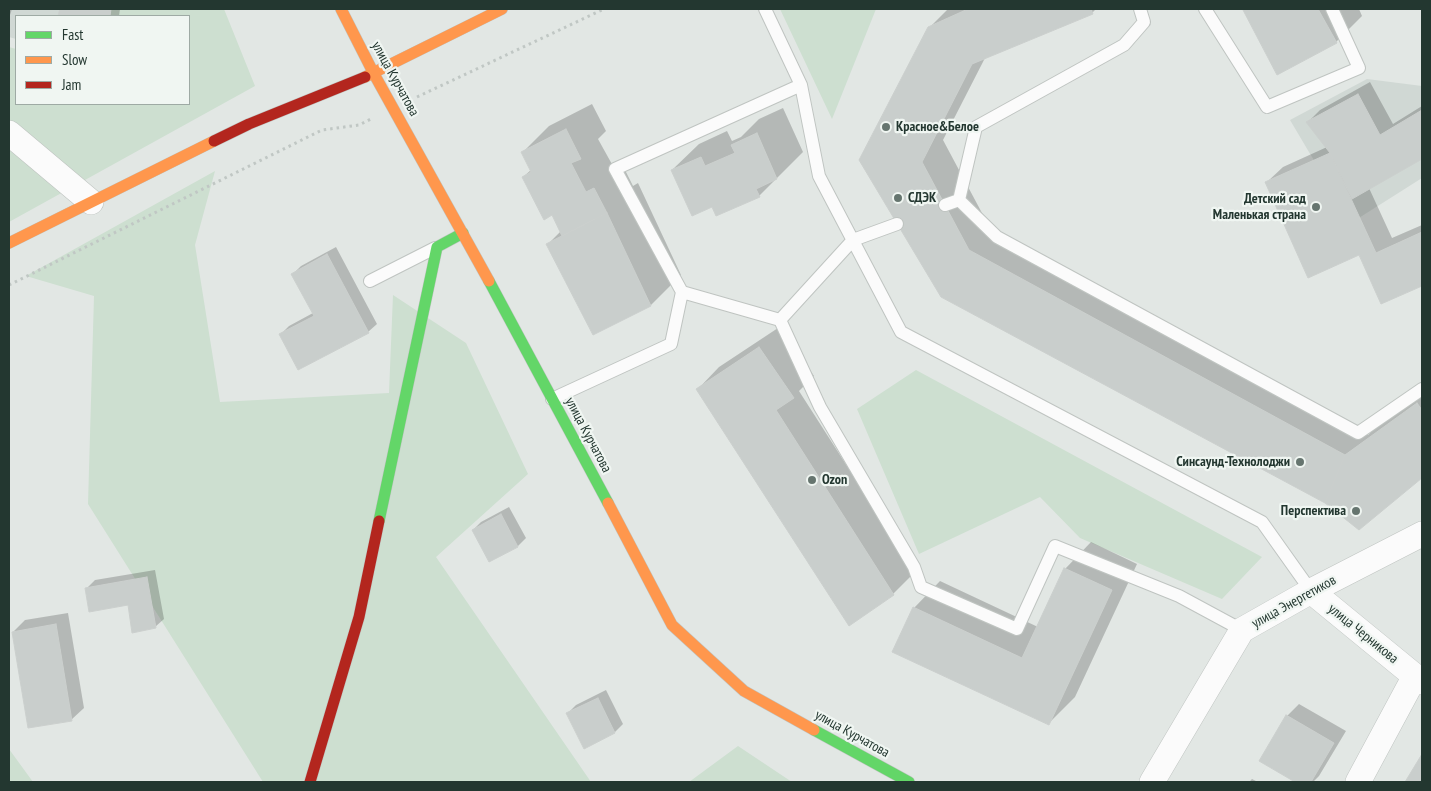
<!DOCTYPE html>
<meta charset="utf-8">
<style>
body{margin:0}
#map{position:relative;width:1431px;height:791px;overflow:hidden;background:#e2e7e4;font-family:"PT Sans Narrow",sans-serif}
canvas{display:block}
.frame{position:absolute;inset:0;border:10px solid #233730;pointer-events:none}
.legend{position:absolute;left:15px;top:15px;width:175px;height:90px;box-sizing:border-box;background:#f0f6f2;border:1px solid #9eaaa4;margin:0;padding:6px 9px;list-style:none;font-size:15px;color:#233730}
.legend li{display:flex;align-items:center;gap:10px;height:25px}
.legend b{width:25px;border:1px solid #9eaaa4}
</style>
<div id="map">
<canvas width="1431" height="791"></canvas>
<div class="frame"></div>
<ul class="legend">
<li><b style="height:6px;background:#63d668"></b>Fast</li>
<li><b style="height:6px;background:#ff974d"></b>Slow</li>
<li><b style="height:6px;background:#b3261e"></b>Jam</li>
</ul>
</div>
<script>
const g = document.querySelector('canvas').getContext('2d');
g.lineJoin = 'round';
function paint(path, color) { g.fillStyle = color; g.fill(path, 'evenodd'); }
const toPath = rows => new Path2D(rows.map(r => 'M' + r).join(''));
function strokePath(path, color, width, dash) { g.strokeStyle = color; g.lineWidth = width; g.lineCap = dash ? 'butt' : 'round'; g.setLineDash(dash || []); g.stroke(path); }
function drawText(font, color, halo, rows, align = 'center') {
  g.font = font + ' "PT Sans Narrow",sans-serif'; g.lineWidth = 4.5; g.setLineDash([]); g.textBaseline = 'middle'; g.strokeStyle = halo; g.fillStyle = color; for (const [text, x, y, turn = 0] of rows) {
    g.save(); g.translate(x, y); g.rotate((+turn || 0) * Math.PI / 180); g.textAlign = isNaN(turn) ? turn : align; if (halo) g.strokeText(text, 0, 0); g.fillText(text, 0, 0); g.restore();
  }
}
paint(toPath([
 [9,9,103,9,102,16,16,16,16,39,9,37],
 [1367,79,1422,86,1422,178,1351,223,1290,120]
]), '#d0d8d4');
paint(toPath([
 [103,9,224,9,255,86,9,222,9,47,16,49,16,104,189,104,189,16,102,16],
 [780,9,876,9,832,119],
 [215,171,195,245,220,402,389,393,393,295,466,343,528,474,436,557,591,782,263,782,88,504,94,296,26,276],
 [916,370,1262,557,1222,599,1080,538,1040,497,919,554,857,409],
 [738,746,792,782,689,782],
 [9,749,33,782,9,782]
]), '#cddfd0');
paint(toPath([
 [9,9,12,9,9,18],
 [61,9,120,9,119,16,59,16],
 [948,9,1096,9,1092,13,985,58,943,140,990,228,1368,435,1374,429,1422,393,1422,477,1359,528,1325,502,942,296,860,160,929,28],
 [1246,9,1359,9,1362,16,1336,42,1244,10],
 [1370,82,1393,124,1422,106,1422,157,1369,188,1392,238,1422,225,1422,284,1382,303,1359,253,1267,182,1283,167,1327,147,1308,122,1320,110],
 [592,104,606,131,598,139,613,166,621,162,633,186,638,183,681,275,651,305,548,244,561,231,552,214,523,177,531,170,522,153,549,126],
 [783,108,803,152,759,196,713,205,672,170,699,144,727,131,732,141,741,137,759,119],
 [336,247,377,324,368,332,281,334,289,326,313,313,293,274,301,266],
 [781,326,814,376,799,391,915,572,893,594,849,624,698,389,719,367],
 [509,507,526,538,518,546,490,561,473,530,481,522],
 [1091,542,1137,564,1075,697,1048,724,914,608,940,581,1038,627,1065,569],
 [155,570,164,619,155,627,129,604,86,589,95,580],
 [68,613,84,708,71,720,13,632,25,620],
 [606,690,623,724,615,732,568,713,576,705],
 [1299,704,1346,731,1319,776,1313,782,1297,782,1260,761,1287,716],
 [1252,779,1258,782,1249,782]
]), '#0003');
const building = toPath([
 [60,9,111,9,110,16,58,16,60,9],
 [968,9,1091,9,1093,14,972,64,922,162,969,250,1345,455,1325,503,941,297,859,160,928,27,968,9],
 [1245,9,1318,9,1337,43,1277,75,1243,10,1245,9],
 [1358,94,1380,135,1422,110,1422,159,1352,199,1330,153,1306,122,1358,94],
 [566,129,581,159,571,163,586,192,594,188,607,213,562,236,552,215,544,220,522,177,531,172,521,152,566,129],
 [757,133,777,179,756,189,760,197,716,216,712,207,692,216,671,170,701,157,705,166,735,153,731,145,757,133],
 [1330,153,1376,253,1422,232,1422,286,1381,304,1359,255,1308,278,1265,182,1330,153],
 [607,213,651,306,593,335,546,244,607,213],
 [327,254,369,333,298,370,279,334,314,316,291,274,327,254],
 [759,347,794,398,776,410,894,595,849,626,696,389,759,347],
 [1417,403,1422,410,1422,478,1359,530,1325,503,1345,455,1417,403],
 [501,514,518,547,489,562,472,530,501,514],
 [1064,568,1112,590,1049,725,892,652,913,607,1022,658,1064,568],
 [147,577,156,628,132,633,128,605,89,612,85,588,147,577],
 [56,624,72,721,28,728,12,632,56,624],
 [598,698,615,733,584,749,566,713,598,698],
 [1286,715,1334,743,1311,782,1295,782,1259,761,1286,715],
 [1422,754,1422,782,1405,782,1422,754]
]);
paint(building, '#c9cecc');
strokePath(building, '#cbcfcd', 1);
const lane = toPath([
 [765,9,801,85,819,176,901,332,1262,522,1311,591],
 [1140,9,1144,22,1124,45,976,127,959,200,997,237,1358,433,1422,389],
 [1205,9,1267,107,1359,68,1332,9],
 [945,205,959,200],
 [897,224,853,240,780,320,820,407,914,567,921,587,1017,629,1055,546,1179,596,1242,630],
 [370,281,435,248],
 [780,320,682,292,615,169,801,85],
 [552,399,671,344,682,292]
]);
const street = toPath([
 [9,133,91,202],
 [1311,591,1422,682],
 [1152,782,1242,630,1311,591,1422,534],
 [1358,782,1415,676]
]);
const fast = toPath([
 [489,281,608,503],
 [379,521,437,247,463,233],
 [814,730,909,782]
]);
const slow = toPath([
 [341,9,374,74,489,281],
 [365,77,502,9],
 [9,243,214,141],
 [608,503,672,625,744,691,814,730]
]);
const jam = toPath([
 [214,141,249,124,365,77],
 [310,782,359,617,379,521]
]);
strokePath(lane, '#bfc4c1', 14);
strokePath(street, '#bfc4c1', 26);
strokePath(fast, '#bfc4c1', 12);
strokePath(slow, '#bfc4c1', 12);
strokePath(jam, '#bfc4c1', 12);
strokePath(toPath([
 [417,97,604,9],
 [9,285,322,130,359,125,371,119]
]), '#c0c7c4', 3, [2.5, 4]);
strokePath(lane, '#fbfbfb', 12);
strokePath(street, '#fbfbfb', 25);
strokePath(fast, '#63d668', 11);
strokePath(slow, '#ff974d', 11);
strokePath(jam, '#b3261e', 11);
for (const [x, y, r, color] of [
 [886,127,5,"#66756f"],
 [898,198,5,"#66756f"],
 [1316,207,5,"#66756f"],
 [1300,462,5,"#66756f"],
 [812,480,5,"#66756f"],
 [1356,511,5,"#66756f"]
]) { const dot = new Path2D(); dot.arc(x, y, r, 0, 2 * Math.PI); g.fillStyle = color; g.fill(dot); strokePath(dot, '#f0f6f2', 2); }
drawText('14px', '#233730', '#f0f6f2', [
 ["улица Курчатова",395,79,61],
 ["улица Курчатова",588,435,62],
 ["улица Энергетиков",1294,602,-29],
 ["улица Черникова",1363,634,39],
 ["улица Курчатова",852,734,29]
]);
drawText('bold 14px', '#233730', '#f0f6f2', [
 ["Красное&Белое",896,127],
 ["СДЭК",908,198],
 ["Детский сад",1306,199,"right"],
 ["Маленькая страна",1306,215,"right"],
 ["Синсаунд-Технолоджи",1290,462,"right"],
 ["Ozon",822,480],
 ["Перспектива",1346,511,"right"]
], 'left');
</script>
